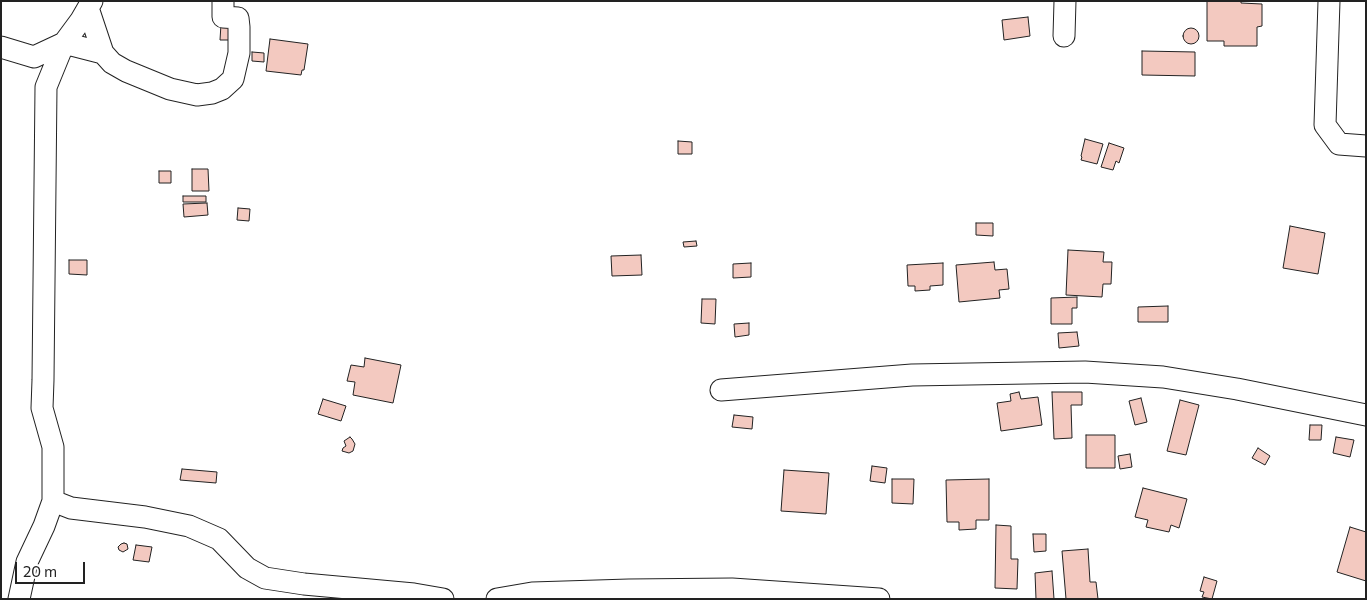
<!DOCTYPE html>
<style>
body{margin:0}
#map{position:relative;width:1367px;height:600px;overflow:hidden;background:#fff;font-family:Commissioner,sans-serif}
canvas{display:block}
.frame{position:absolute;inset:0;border:2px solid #222;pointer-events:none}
.scale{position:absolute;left:15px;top:562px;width:70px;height:22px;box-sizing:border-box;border:2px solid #222;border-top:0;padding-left:6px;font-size:15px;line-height:18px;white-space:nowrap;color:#222;-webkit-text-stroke:4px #fff;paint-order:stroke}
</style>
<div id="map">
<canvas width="1367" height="600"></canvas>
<div class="frame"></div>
<div class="scale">20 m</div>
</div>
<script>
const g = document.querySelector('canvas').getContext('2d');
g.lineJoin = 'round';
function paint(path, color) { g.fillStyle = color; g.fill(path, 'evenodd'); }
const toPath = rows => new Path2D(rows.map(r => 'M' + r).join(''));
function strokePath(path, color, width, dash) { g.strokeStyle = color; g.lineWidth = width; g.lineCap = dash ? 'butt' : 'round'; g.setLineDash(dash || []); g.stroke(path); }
const building = toPath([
 [1207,1,1241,1,1241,3,1262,4,1262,26,1257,27,1257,46,1224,46,1224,41,1207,41,1207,1],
 [1028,17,1030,36,1004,40,1002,20,1028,17],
 [221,24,235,25,234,40,220,40,221,24],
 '1183 36a8 8 0 1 1 16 0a8 8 0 1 1-16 0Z',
 [270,39,308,44,304,70,302,70,301,75,266,71,270,39],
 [1142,51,1195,52,1195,76,1142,75,1142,51],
 [252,52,264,53,264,62,252,61,252,52],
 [1085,139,1103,144,1097,164,1081,160,1082,157,1081,156,1085,139],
 [678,141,692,142,692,154,678,154,678,141],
 [1109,143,1124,148,1119,163,1116,161,1113,170,1101,167,1109,143],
 [192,169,208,169,209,191,192,191,192,169],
 [159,171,171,171,171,183,159,183,159,171],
 [183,196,206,196,206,202,183,202,183,196],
 [207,203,208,215,184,217,183,204,207,203],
 [238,208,250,209,249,221,237,220,238,208],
 [976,223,993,223,993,236,976,235,976,223],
 [1290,226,1325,233,1318,274,1283,268,1290,226],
 [696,241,697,246,684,247,683,242,696,241],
 [1068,250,1104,252,1103,262,1112,262,1111,284,1103,284,1102,297,1066,295,1068,250],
 [641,255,642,275,612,276,611,256,641,255],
 [69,260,87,260,87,275,69,274,69,260],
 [994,262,995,270,1007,269,1009,289,999,290,1000,298,959,302,956,265,994,262],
 [751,263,751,277,733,278,733,264,751,263],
 [943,263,943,285,930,286,930,290,915,291,915,286,908,286,907,265,943,263],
 [1077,297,1077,308,1072,308,1072,324,1051,324,1051,298,1077,297],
 [702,299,716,299,715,324,701,323,702,299],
 [1168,306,1168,322,1138,322,1138,307,1168,306],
 [749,323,749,335,735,337,734,324,749,323],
 [1077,332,1079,346,1059,348,1058,333,1077,332],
 [365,358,401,365,393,403,353,395,355,382,347,381,351,365,364,367,365,358],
 [1019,392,1021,399,1038,397,1042,425,1001,431,997,403,1011,401,1010,394,1019,392],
 [1052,392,1082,392,1082,405,1071,405,1072,438,1054,439,1052,392],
 [1141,398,1147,422,1135,425,1129,401,1141,398],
 [323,399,346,406,341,421,318,414,323,399],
 [1180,400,1199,405,1186,455,1167,451,1180,400],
 [734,415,753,417,752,429,732,427,734,415],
 [1310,425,1322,425,1321,440,1309,440,1310,425],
 [1086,435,1115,435,1115,468,1086,468,1086,435],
 [350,437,352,439,355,444,353,451,349,453,342,451,343,448,346,446,344,441,350,437],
 [1336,437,1354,440,1350,457,1333,453,1336,437],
 [1258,448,1270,456,1265,465,1252,458,1258,448],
 [1130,454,1132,467,1120,469,1118,456,1130,454],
 [872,466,887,468,885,483,870,481,872,466],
 [182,469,217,472,216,483,180,480,182,469],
 [784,470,829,473,826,514,781,511,784,470],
 [892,479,914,479,913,504,892,503,892,479],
 [989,479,989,520,976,520,976,529,959,530,959,522,947,522,946,480,989,479],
 [1143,488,1187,499,1179,528,1171,525,1169,532,1146,527,1148,520,1135,517,1143,488],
 [996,525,1011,526,1011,559,1018,559,1017,589,995,588,996,525],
 [1350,527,1366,532,1366,581,1337,572,1350,527],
 [1033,534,1046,534,1046,551,1034,552,1033,534],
 [124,543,127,544,128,549,123,552,119,550,118,547,121,544,124,543],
 [136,545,152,547,149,562,133,560,136,545],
 [1088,549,1090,582,1096,582,1098,599,1066,599,1062,551,1088,549],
 [1052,571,1054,599,1036,599,1035,573,1052,571],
 [1204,577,1217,581,1212,599,1202,597,1204,592,1200,591,1204,577]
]);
paint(building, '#f3c9c0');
strokePath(building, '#222', 1);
const minor = toPath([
 [1329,1,1325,125,1339,144,1366,146],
 [88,8,103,53,112,63,126,71,170,89,197,95,212,93,222,89,233,79,239,53,239,27,238,18,223,17,223,1],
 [1064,36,1065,1],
 [1,47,34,57,64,43,81,20,92,1],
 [721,390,912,375,1085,372,1163,377,1237,389,1366,415],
 [53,501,71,508,145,517,189,526,219,539,247,568,265,578,304,584,414,594,443,599],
 [19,599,27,562,44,526,53,501,53,447,42,408,43,380,46,87,64,43,103,53],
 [497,599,532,593,629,590,732,589,879,599]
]);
strokePath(minor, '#222', 23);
strokePath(minor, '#fff', 21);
</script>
